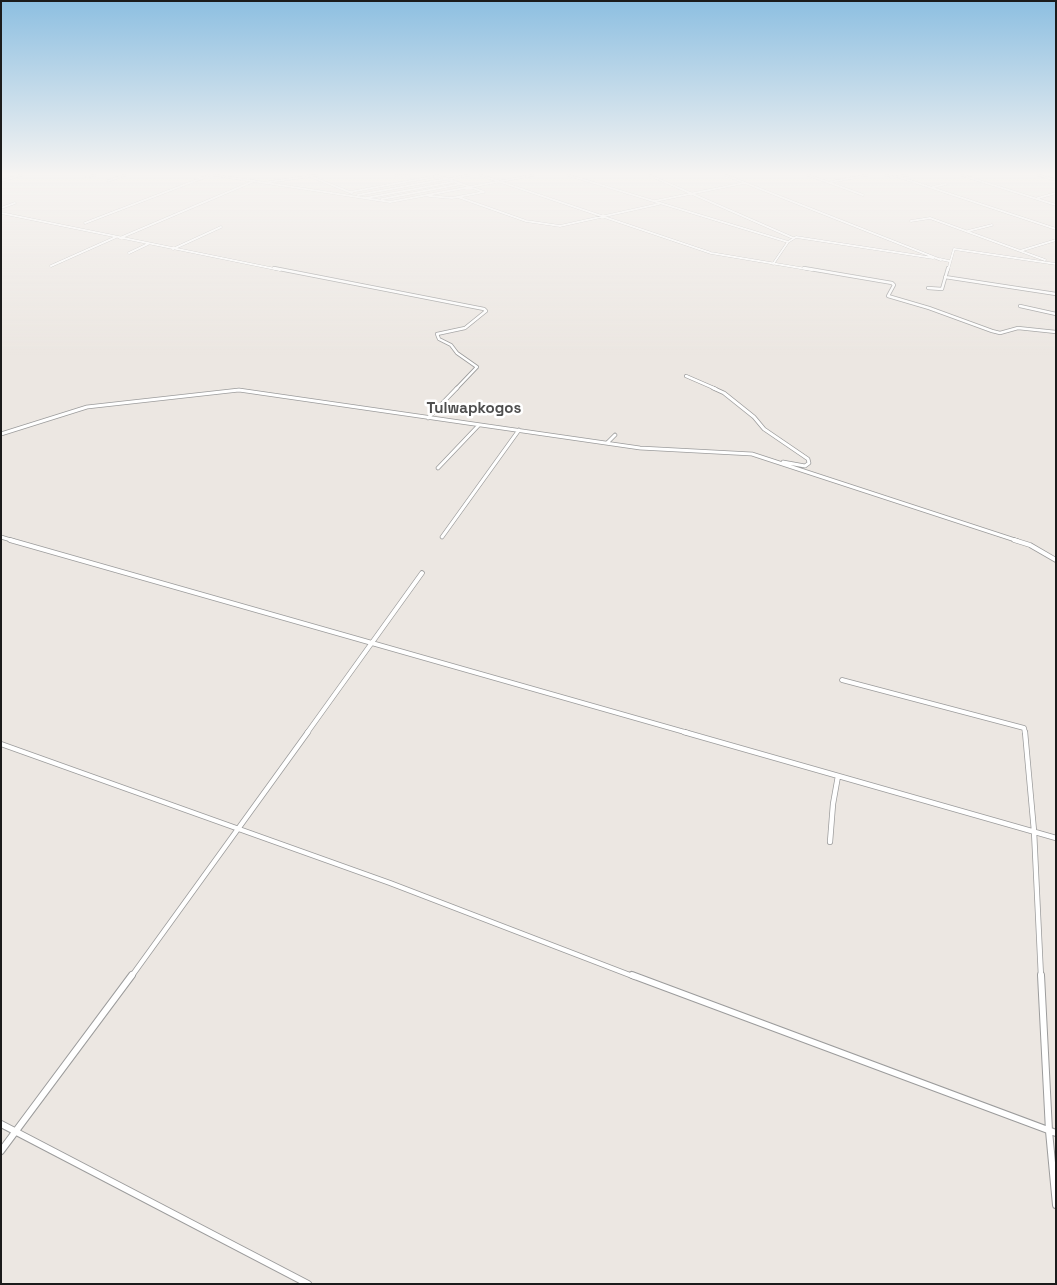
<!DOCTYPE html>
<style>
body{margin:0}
#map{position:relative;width:1057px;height:1285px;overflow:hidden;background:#ece7e2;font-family:"Space Grotesk",sans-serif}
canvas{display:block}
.frame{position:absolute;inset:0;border:2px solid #1b1b1b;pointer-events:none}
</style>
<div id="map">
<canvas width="1057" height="1285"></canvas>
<div class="frame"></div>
</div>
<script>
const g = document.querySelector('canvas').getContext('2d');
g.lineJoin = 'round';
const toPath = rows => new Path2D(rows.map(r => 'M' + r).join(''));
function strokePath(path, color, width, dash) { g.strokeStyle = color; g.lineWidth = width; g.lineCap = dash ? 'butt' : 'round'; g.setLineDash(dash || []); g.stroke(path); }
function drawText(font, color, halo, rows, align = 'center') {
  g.font = font + ' "Space Grotesk",sans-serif'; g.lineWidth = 5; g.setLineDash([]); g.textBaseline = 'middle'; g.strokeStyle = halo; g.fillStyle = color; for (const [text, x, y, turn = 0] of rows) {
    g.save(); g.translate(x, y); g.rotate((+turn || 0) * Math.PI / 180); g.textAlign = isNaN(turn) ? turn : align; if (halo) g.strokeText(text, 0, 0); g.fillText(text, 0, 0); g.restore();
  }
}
const minorFar5 = toPath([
 [214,175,390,202,534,175],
 [307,175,352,193],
 [396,175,409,175],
 [480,175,711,253,812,270],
 [568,175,788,242],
 [649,175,793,238],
 [725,175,941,260],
 [808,175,863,195],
 [885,175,894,177,908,175],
 [961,175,1056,205],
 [1038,175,1056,180],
 [87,177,95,175],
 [899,177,1056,229],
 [450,179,469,175],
 [1,181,22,175],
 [108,181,125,175],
 [269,182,318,175],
 [831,182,867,175],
 [933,187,946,184],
 [350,192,437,176],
 [358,195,446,179],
 [429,196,452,198,484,192,436,175],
 [458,197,526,221,560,226,659,204],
 [366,198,453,182],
 [1038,198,1056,193],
 [382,199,461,184],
 [655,201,744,183],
 [1,208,15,203],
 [1,213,280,270],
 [911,221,930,218,1045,260],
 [85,223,210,175],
 [968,231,992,225],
 [120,238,254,181],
 [173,249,221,227],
 [1020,251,1056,240],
 [129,253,148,244],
 [940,259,949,261],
 [773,264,788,242,796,237,933,258],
 [51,266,116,237],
 [948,270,954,249,1056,264]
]);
const minorFar4 = toPath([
 [274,268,484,309,486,311,465,328,437,334,439,339,451,345,457,353,477,367,456,389],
 [804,268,892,283,894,285,888,296,929,308,992,331,1000,333,1018,328,1056,332],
 [945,277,1056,294],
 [928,288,942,289,948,268],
 [1020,306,1056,314],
 [686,376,716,389]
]);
const minorFar3 = toPath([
 [713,388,724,393,754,417,764,429,808,459,809,463,805,466,783,462],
 [428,418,457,388],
 [1,434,87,407,239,390,640,448,752,454,1018,541],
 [607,443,615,435],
 [438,468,479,425],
 [1,537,14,541],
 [442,537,519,430]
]);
const minorFar2 = toPath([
 [10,540,688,733],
 [1014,540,1030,545,1056,560],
 [842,680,1024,728,1025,733],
 [307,733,422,573]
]);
const minorFar1 = toPath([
 [684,732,1056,838],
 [1025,732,1034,831,1041,977],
 [1,744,390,883,635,977],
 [830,842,833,804,838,776],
 [131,977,308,732]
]);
const minor = toPath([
 [632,975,1056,1133],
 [1041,975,1049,1131,1056,1205],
 [1,1124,308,1284],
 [1,1151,132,975]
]);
strokePath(minorFar5, '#9c9c9c', 2.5);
strokePath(minorFar4, '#9c9c9c', 4);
strokePath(minorFar3, '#9c9c9c', 4.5);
strokePath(minorFar2, '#9c9c9c', 5.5);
strokePath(minorFar1, '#9c9c9c', 6);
strokePath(minor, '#9c9c9c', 8);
strokePath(minorFar5, '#fff', 2);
strokePath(minorFar4, '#fff', 2.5);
strokePath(minorFar3, '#fff', 3);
strokePath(minorFar2, '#fff', 4);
strokePath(minorFar1, '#fff', 4.5);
strokePath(minor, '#fff', 6);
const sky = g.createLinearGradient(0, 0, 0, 355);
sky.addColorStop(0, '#8dbfe1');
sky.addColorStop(0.49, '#f6f4f2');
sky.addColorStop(1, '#f6f4f200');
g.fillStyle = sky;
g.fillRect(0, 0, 1057, 355);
drawText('bold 15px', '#4e4e4e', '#fff', [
 ["Tulwapkogos",474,409]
]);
</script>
